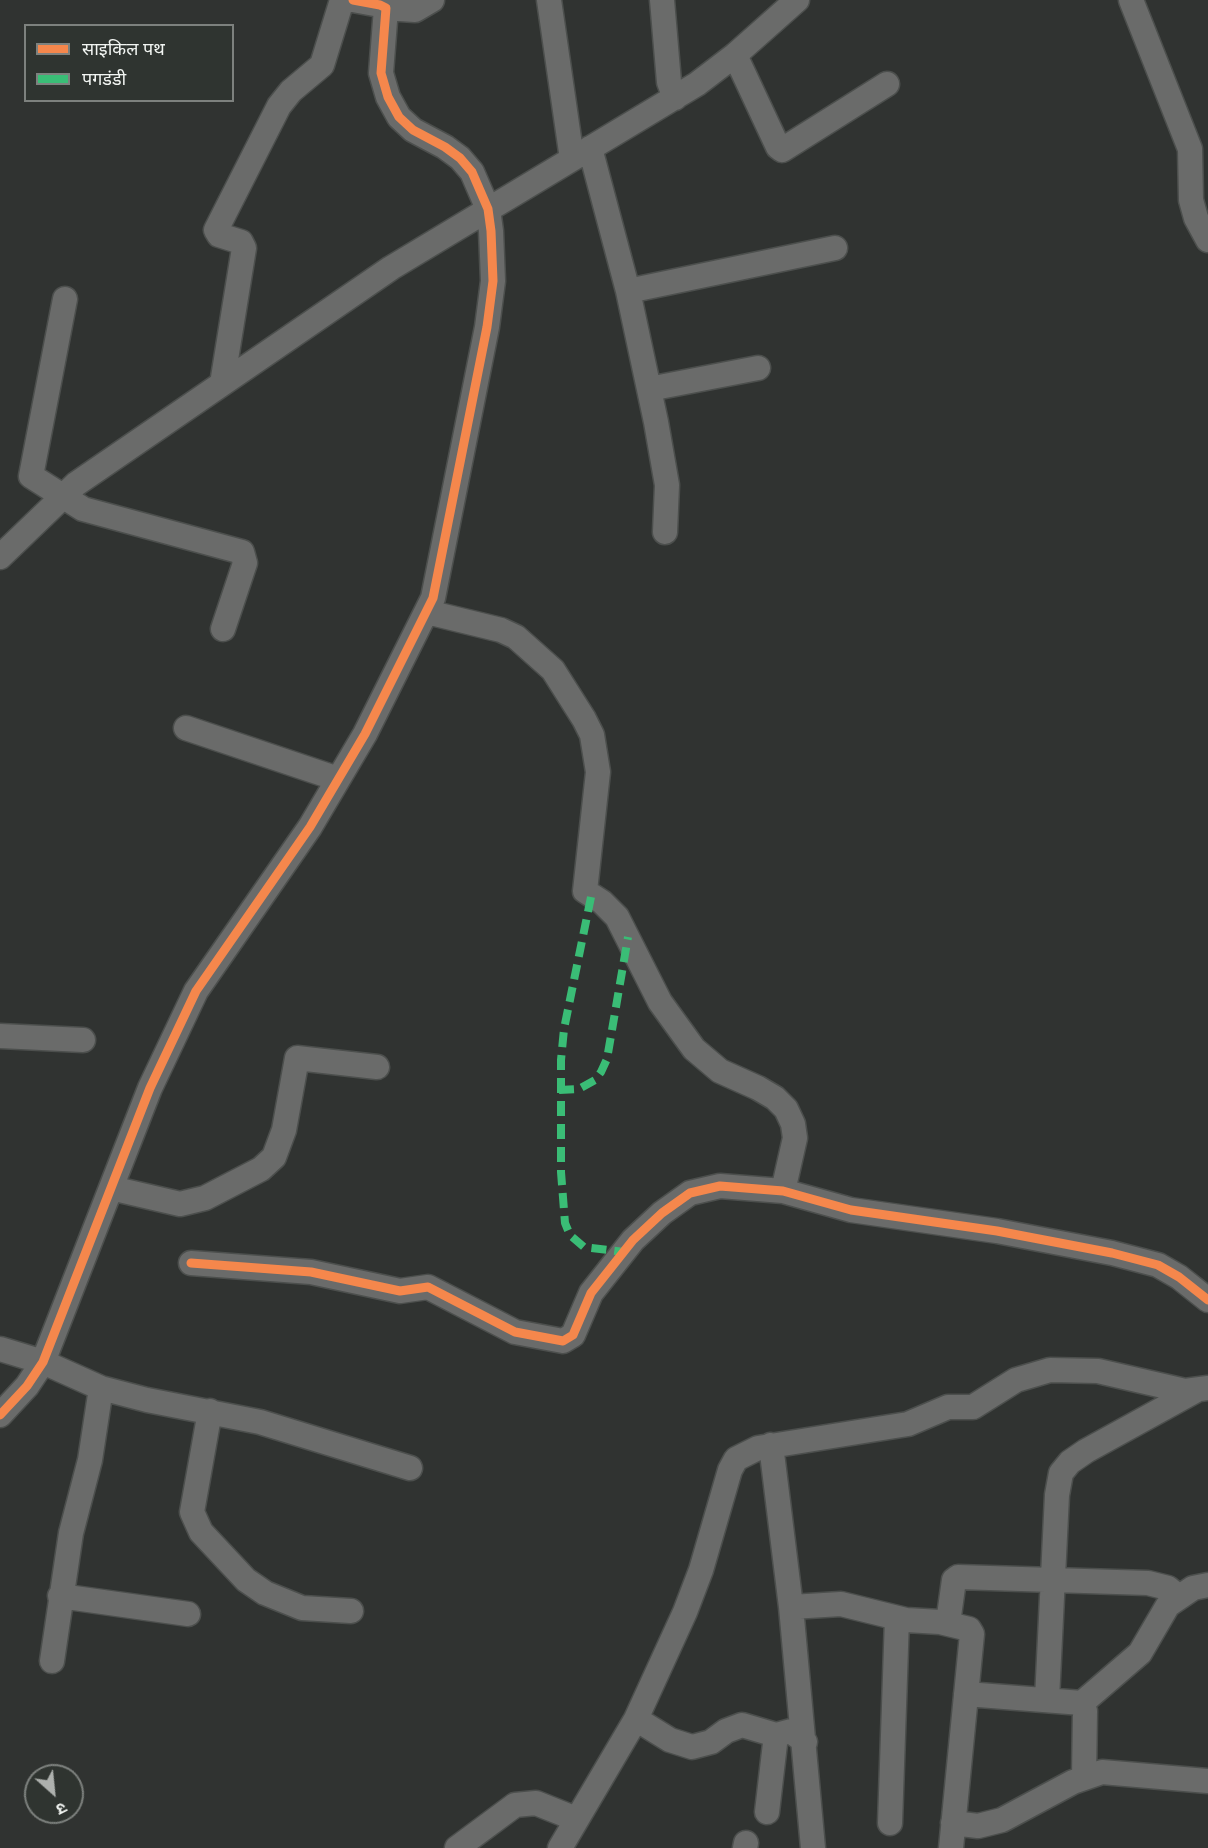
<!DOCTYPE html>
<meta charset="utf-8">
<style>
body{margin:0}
#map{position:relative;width:1208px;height:1848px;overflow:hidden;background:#303331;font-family:"Nunito Sans","Noto Sans Devanagari",sans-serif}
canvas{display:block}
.legend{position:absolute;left:24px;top:24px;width:210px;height:78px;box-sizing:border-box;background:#2f3430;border:2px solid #7d817e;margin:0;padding:8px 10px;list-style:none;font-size:18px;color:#f2f5f2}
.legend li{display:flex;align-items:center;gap:12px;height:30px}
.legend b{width:30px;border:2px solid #7d817e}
.north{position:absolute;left:24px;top:1764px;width:60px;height:60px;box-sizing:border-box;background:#2f3430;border:2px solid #7d817e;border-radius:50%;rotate:153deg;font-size:16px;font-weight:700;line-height:24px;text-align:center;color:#f2f5f2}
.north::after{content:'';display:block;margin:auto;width:21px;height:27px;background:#aeb1ae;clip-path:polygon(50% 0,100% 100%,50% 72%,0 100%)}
</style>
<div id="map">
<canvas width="1208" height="1848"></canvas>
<ul class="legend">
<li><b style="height:8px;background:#f5874c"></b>साइकिल पथ</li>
<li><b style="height:8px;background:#3abd76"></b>पगडंडी</li>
</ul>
<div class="north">उ</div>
</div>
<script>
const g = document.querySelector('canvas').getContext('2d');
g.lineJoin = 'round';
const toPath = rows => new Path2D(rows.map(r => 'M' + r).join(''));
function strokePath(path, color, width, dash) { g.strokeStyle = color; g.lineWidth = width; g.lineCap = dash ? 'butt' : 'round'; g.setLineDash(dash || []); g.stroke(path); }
const minor = toPath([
 [549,0,572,159],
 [662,0,669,82,675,98],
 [1131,0,1190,149,1191,200,1196,218,1208,240],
 [386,8,415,10,432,0],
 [735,55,778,147,782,150,887,84],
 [590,148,628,291,656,422,667,485,665,532],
 [628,291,835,248],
 [65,299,31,476,83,509,242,552,245,563,223,629],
 [222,384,244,248,241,242,219,235,216,230,279,106,291,91,322,65,342,0],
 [649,389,758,368],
 [0,557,76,484,391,268,697,84,735,55,797,0],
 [427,612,501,630,516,637,553,670,584,719,592,735,598,772,585,891,602,902,617,917,660,1002,694,1049,720,1071,758,1088,775,1098,786,1109,793,1124,795,1138,783,1191],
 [186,728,338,779],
 [0,1036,83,1040],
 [111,1188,180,1204,205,1198,261,1169,274,1157,284,1130,297,1058,377,1067],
 [191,1263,311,1272,400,1291,428,1287,515,1332,563,1341,573,1335,591,1293,633,1240,662,1213,690,1193,720,1186,783,1191,851,1210,997,1231,1112,1253,1158,1265,1179,1277,1208,1300],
 [0,1349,43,1362,101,1388,147,1400,260,1422,410,1468],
 [210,1411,192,1512,201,1532,246,1580,265,1593,302,1608,351,1611],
 [0,1415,27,1386,43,1362,150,1088,196,991,310,827,365,734,433,598,487,327,493,281,491,231,488,209,472,172,460,158,445,147,413,130,399,117,388,97,381,73,386,8,380,5,353,0],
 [771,1445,791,1607,813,1848],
 [60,1596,188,1614],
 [791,1607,841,1604,906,1620,940,1622,969,1629,972,1634,951,1848],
 [948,1623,954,1580,958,1577,1148,1583,1168,1588,1178,1596],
 [52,1661,71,1533,90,1460,101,1388],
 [966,1694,1082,1703,1085,1711,1084,1777],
 [1047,1699,1057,1495,1061,1473,1070,1462,1086,1451,1195,1391],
 [1082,1703,1140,1653,1168,1605,1193,1588,1208,1585],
 [636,1719,670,1740,692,1747,711,1742,726,1731,742,1725,776,1735,791,1731,805,1742],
 [767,1812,776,1735],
 [890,1823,897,1618],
 [953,1823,978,1826,1002,1820,1073,1782,1102,1772,1208,1781],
 [457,1848,515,1805,536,1803,576,1819],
 [560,1848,636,1719,685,1612,701,1570,730,1470,736,1459,758,1448,908,1424,948,1407,973,1407,1016,1380,1050,1370,1098,1371,1185,1391,1208,1388],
 [745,1848,746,1843]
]);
strokePath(minor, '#4c4f4d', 27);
strokePath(minor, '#6a6b6a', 24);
strokePath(toPath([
 [591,897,564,1029,561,1060,561,1172,565,1223,570,1235,584,1247,624,1252],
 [559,1090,579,1089,595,1080,601,1072,607,1059,628,937]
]), '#3abd76', 8, [15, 8]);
strokePath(toPath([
 [191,1263,311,1272,400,1291,428,1287,515,1332,563,1341,573,1335,591,1293,633,1240,662,1213,690,1193,720,1186,783,1191,851,1210,997,1231,1112,1253,1158,1265,1179,1277,1208,1300],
 [0,1415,27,1386,43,1362,150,1088,196,991,310,827,365,734,433,598,487,327,493,281,491,231,488,209,472,172,460,158,445,147,413,130,399,117,388,97,381,73,386,8,380,5,353,0]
]), '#f5874c', 9);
</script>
